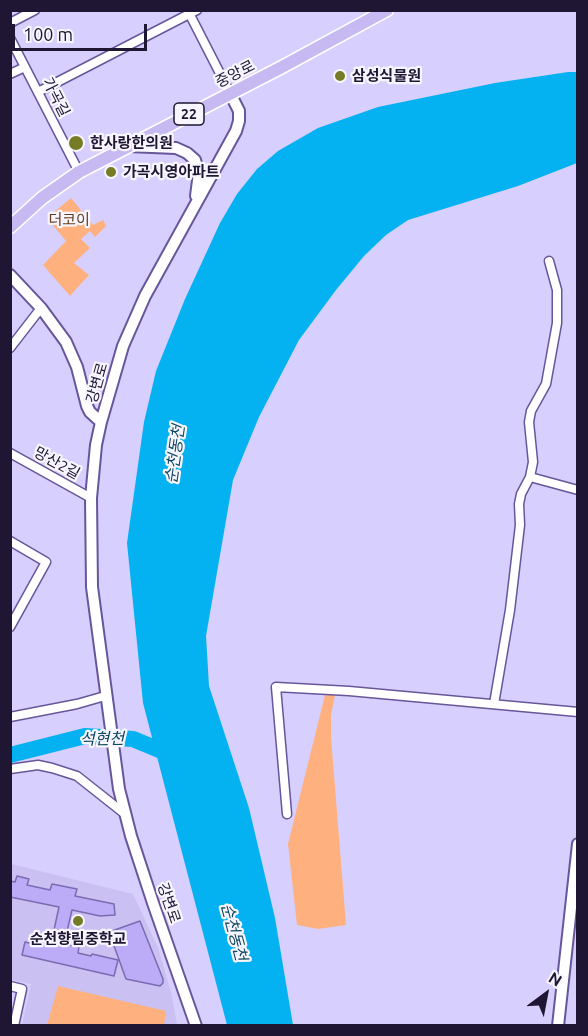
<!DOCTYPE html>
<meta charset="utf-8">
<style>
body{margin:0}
#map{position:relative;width:588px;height:1036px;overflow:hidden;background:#d7cffd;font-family:Ubuntu,sans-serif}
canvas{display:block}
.frame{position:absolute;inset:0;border:12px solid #1e1632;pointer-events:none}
.north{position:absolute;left:516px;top:964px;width:60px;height:60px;-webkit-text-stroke:4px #f7f6fe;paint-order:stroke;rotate:32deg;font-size:16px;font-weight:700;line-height:24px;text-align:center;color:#1e1632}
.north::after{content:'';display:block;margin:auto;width:21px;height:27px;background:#1e1632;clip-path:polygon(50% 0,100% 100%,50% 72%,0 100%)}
.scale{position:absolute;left:12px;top:24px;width:135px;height:27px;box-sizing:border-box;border:3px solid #1e1632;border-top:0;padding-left:8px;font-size:18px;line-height:21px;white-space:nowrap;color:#1e1632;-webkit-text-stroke:4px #f7f6fe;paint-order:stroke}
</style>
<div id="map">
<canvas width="588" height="1036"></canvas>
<div class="frame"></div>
<div class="north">N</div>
<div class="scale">100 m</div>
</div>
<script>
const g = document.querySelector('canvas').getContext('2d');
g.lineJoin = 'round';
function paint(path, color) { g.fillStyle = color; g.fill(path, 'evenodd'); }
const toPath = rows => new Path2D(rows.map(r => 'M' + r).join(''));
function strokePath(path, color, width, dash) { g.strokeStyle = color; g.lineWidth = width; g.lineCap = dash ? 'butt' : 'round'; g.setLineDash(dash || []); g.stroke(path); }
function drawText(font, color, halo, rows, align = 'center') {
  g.font = font + ' Ubuntu,"Noto Sans KR",sans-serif'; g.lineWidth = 4.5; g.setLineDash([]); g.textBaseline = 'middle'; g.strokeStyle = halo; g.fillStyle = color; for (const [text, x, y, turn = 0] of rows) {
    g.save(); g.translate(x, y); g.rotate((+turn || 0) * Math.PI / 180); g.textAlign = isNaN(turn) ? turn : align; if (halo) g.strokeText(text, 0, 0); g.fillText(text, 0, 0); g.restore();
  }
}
paint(toPath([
 [11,864,133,894,158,948,171,992,177,1025,22,1025,31,984,11,980]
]), '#cac0f1');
paint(toPath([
 [71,198,93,225,103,220,106,226,95,237,90,231,81,239,90,248,74,263,89,275,70,296,43,265,66,241,47,218],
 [325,695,335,695,331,715,331,737,346,925,318,929,297,925,288,844],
 [58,986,166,1011,164,1025,47,1025]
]), '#feb17f');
paint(toPath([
 [568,72,577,72,577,163,518,186,408,220,386,235,364,256,336,290,299,340,259,417,233,480,206,636,209,686,249,808,275,918,293,1025,227,1025,143,703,127,543,144,422,156,371,185,299,220,223,237,194,257,169,278,151,318,128,378,107,495,83]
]), '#04b2f2');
strokePath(toPath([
 [10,755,85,736,133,739,174,756]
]), '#04b2f2', 16);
const building = toPath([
 [17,876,29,879,27,885,50,890,52,884,77,889,75,896,114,904,115,915,100,916,72,910,64,944,79,947,78,953,91,956,92,954,118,960,114,976,22,955,25,942,42,946,44,937,52,939,59,907,10,897,10,881,15,882,17,876],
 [140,921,163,979,163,983,160,986,126,979,109,932,140,921]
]);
paint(building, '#bcacf8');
strokePath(building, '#7b6bb1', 1.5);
const street = toPath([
 [188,11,230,93],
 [10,23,35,10],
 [10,38,79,172],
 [10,74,25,67],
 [38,92,197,10],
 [10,348,41,308],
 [10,453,91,498],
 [530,477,578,490],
 [10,541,46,562,10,627],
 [494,704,510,610,520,525,519,504,521,494,530,477,533,462,529,422,531,411,546,384,557,323,557,290,549,261],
 [10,717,77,704,105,696],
 [10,769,38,765,52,768,77,776,125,814],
 [287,814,276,687,349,691,578,712],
 [10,986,22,989,14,1026]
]);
const secondary = toPath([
 [128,146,176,148,187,153,195,160,199,173,196,196],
 [10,275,41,308,66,342,77,367,87,406,90,412,101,422],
 [196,1026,153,903,131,836,119,789,92,587,91,498,96,445,101,422,123,346,145,296,236,131,239,121,239,111,230,93],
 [558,1026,578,844]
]);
const primary = toPath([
 [10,227,42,198,79,172,282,67,387,10]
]);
strokePath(street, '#67569a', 11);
strokePath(secondary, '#67569a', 14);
strokePath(primary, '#fff', 15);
strokePath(street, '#fff', 8);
strokePath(secondary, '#fff', 10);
strokePath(primary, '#c7baf2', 12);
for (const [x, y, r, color] of [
 [340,76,6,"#767c26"],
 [76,143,8,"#767c26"],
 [111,172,6,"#767c26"],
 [78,921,6,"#767c26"]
]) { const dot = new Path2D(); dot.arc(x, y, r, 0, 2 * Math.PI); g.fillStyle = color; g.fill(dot); strokePath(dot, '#f7f6fe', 2); }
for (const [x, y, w] of [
 [189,114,30]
]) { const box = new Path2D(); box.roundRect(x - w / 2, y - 11, w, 22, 4.5); g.fillStyle = '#f7f6fe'; g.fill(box); strokePath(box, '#1e1632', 1.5); }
drawText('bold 14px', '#1e1632', null, [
 ["22",189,114]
]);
drawText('15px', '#1e1632', '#f7f6fe', [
 ["중앙로",235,74,-27],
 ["가곡길",56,97,63],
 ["강변로",97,383,-74],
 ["망산2길",57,463,29],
 ["강변로",169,903,71]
]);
drawText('bold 15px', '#1e1632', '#f7f6fe', [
 ["삼성식물원",352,76],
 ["한사랑한의원",90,143],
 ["가곡시영아파트",123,172],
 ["순천향림중학교",78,939,"center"]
], 'left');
drawText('15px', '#643b1e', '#f7f6fe', [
 ["더코이",69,220]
]);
drawText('italic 16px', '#0e4761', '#f7f6fe', [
 ["순천동천",175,454,-82],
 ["석현천",102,739,-1],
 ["순천동천",234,932,75]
]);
</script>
